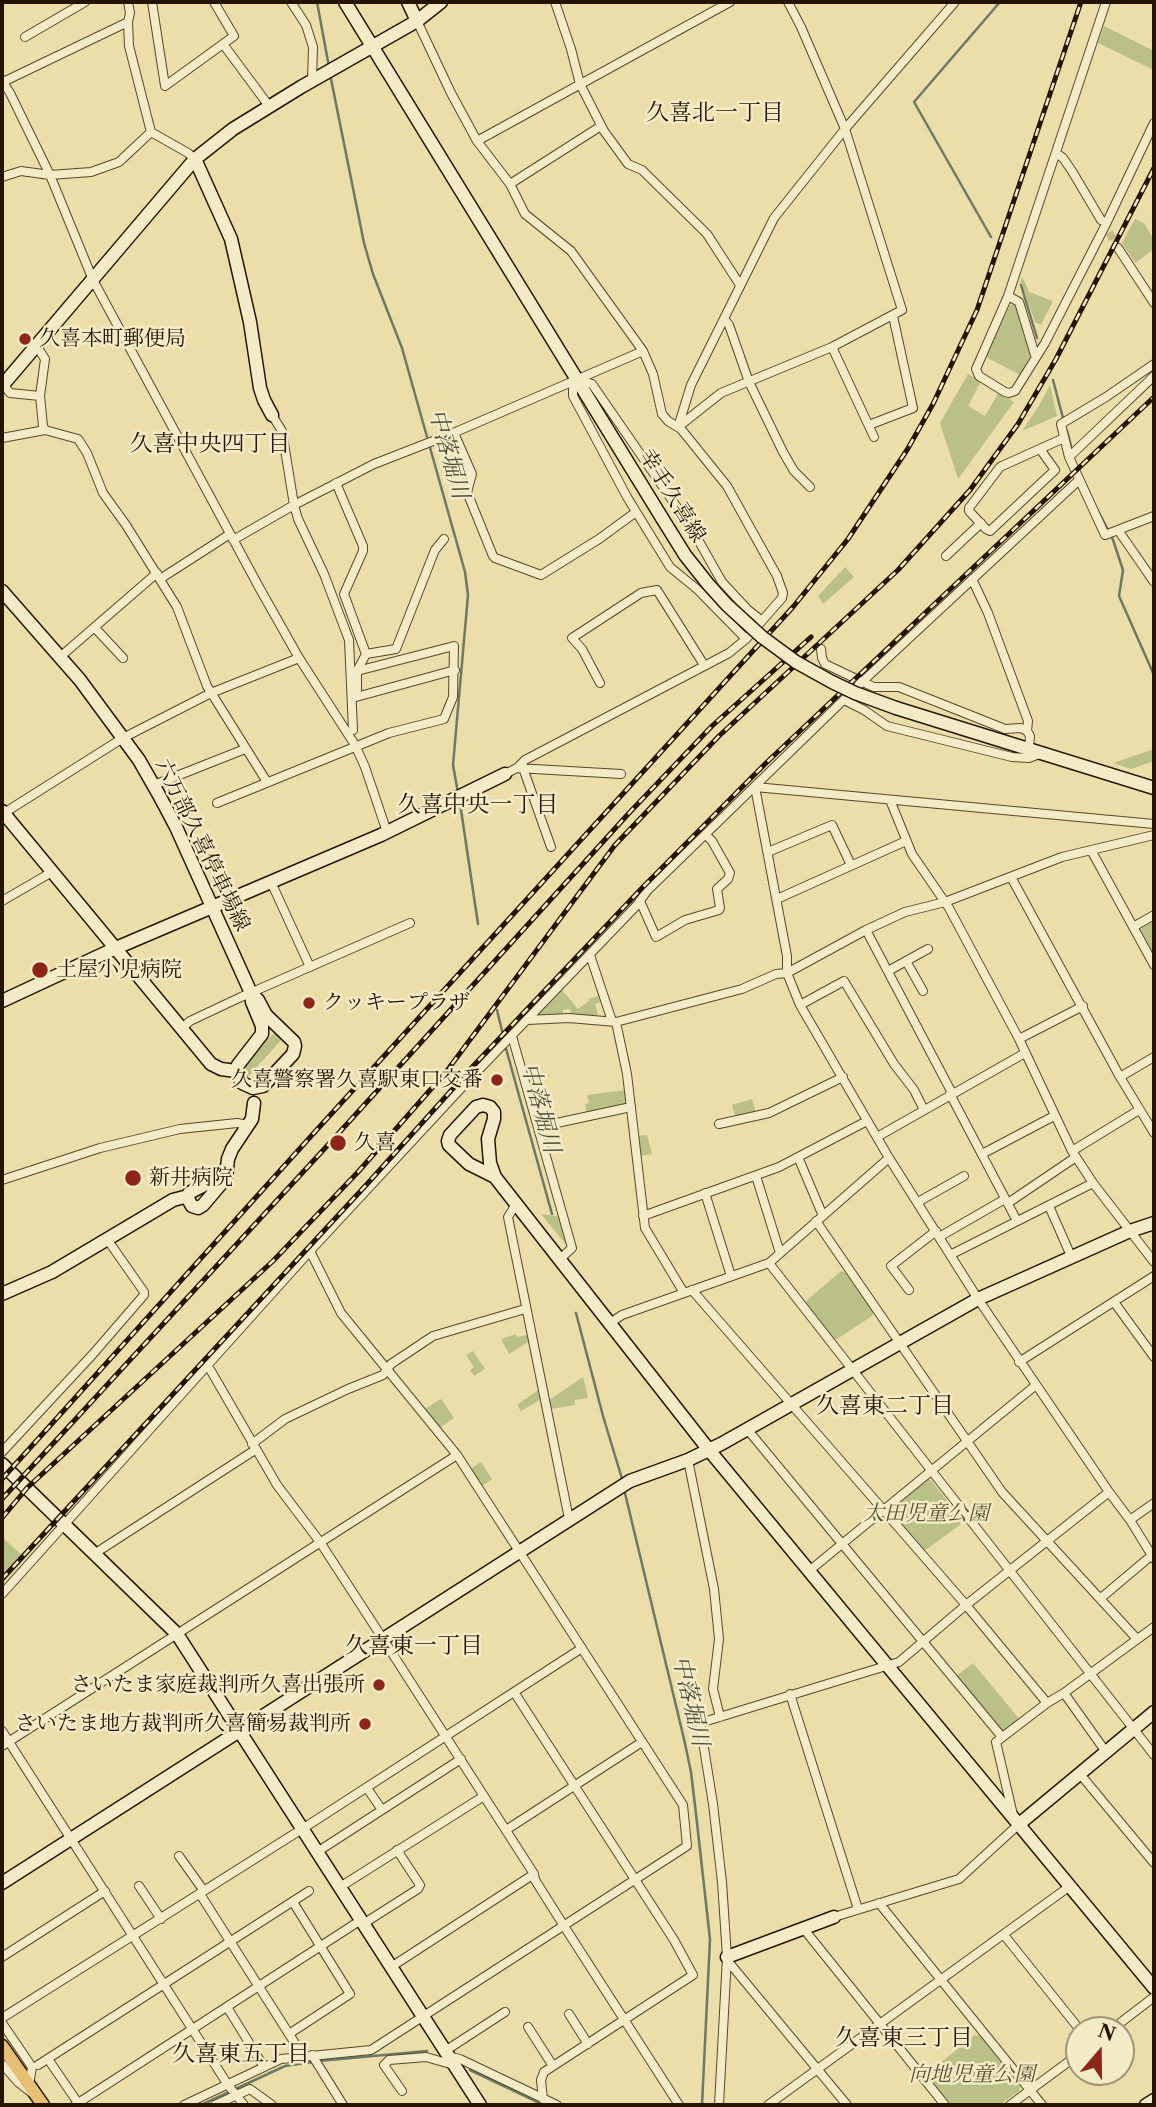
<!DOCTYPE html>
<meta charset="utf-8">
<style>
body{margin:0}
#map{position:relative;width:1156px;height:2107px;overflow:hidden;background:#ecdea9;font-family:"Libre Caslon Text",serif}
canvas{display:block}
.frame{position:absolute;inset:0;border:4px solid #251500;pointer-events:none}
.north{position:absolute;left:1065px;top:2016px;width:70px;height:70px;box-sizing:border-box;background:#f3eac7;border:2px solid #a19577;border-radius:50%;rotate:20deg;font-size:19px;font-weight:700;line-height:28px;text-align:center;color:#251500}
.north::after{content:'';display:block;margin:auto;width:24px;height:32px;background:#8f2418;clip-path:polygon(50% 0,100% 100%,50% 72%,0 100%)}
</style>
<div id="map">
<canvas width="1156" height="2107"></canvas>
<div class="frame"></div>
<div class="north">N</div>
</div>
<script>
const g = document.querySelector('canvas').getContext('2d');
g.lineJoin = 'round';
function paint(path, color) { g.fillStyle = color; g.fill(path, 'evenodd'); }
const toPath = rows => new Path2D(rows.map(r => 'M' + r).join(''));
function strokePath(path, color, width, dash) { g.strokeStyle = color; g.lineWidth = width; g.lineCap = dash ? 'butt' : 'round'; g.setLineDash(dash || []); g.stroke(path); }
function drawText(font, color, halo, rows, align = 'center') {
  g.font = font + ' "Libre Caslon Text","Noto Serif JP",serif'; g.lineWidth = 5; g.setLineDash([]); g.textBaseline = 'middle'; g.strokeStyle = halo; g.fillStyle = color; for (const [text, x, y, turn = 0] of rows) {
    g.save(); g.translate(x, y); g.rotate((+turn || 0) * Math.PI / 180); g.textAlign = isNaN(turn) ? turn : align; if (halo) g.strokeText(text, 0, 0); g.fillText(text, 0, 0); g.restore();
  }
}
paint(toPath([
 [1104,26,1154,51,1154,70,1098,43],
 [1135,219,1144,223,1154,240,1154,249,1135,263,1122,243],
 [1022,276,1029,292,1053,301,1041,325,1035,322,1022,285,1020,285],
 [1010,305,1015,305,1031,354,1020,375,986,357],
 [968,374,981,381,968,406,985,416,999,392,1014,402,958,479,940,423],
 [1050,385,1057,416,1022,431,1040,404],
 [845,567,854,577,823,604,818,596],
 [1154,749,1154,761,1131,769,1113,763],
 [1154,921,1154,956,1139,929],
 [562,990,578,1009,589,1001,588,999,601,995,603,1001,595,1004,598,1015,571,1015,570,1009,563,1010,563,1015,539,1017,538,1015],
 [277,1033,284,1037,246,1079,242,1075,246,1061,272,1035],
 [626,1090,629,1106,587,1115,585,1104,589,1103,587,1095],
 [752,1099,756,1113,736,1119,732,1105],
 [647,1135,652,1154,640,1156,638,1143,639,1136],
 [541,1214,561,1217,568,1247],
 [841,1271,846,1273,874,1312,872,1316,837,1339,833,1339,805,1304,807,1300],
 [516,1334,517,1337,527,1335,528,1342,509,1354,501,1339],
 [473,1351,485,1369,474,1376,470,1370,474,1367,466,1355],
 [583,1377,588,1398,575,1400,575,1405,551,1409,549,1400],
 [538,1390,540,1400,521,1411,517,1405],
 [441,1399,454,1418,439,1428,423,1410],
 [481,1462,492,1479,481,1487,470,1469],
 [927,1479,931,1480,961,1519,960,1525,927,1549,923,1550,891,1511,892,1507],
 [2,1537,25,1558,2,1584],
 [973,1663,1020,1720,1004,1732,999,1729,956,1676],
 [975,2035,980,2036,1020,2086,1019,2091,999,2105,952,2105,929,2077,930,2071]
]), '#bac186');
strokePath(toPath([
 [317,2,329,67],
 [330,74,364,243,373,274,402,348,465,572,468,595,453,765,458,793],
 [991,237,914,102,1000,2],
 [1021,285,1037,338],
 [1053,380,1063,418],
 [1067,431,1071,446],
 [1097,509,1108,530],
 [1112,537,1123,570,1119,596,1154,675],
 [460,803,478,924],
 [497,1010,504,1039],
 [505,1045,552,1214],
 [576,1313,603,1416,623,1482],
 [624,1489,684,1739,691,1772,696,1814,710,1939,702,2105],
 [319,2061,427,2051],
 [470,2070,544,2105],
 [201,2105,285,2066,313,2062]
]), '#6b7965', 2.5);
strokePath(toPath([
 [1103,222,1118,248]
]), '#c4b687', 8, [8, 4]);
const street = toPath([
 [128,2,130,13,128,22,129,46,151,132,188,153,195,159],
 [152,2,165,86,234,36,214,2],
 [291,2,306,25,313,47,312,81],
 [555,2,571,49,580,84,604,131,628,164,642,170,707,234,740,285],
 [1106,2,1008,296,976,369,979,376,1005,392,1009,393,1015,391,1045,343,1105,226,1154,123],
 [417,21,451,93,477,141,510,184,525,214,571,251,643,351,653,374,662,414,668,421,681,429,727,486,777,576,783,593,782,598,746,639,729,653,525,760,517,768,505,774],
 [25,37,85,2],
 [223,44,269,106],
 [2,80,10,93,50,175,93,280,260,589,299,658,355,745,365,767,387,832],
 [3,82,128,22],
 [477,141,730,2],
 [1056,153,1063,158,1072,171,1101,220],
 [2,177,21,171,50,175,91,172,119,162,151,132],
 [510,184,601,126],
 [1118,248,1154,303],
 [1008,296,1019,302,1035,355],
 [725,320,729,325,749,382,783,452,794,471,810,487],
 [36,345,45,359,40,396,43,426,45,430,78,439,87,453,103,493,126,525,177,607,207,686,267,782],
 [832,347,874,437],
 [1154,364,1106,397,1061,424,1069,457,1105,535,1154,516],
 [3,384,10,393,40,396],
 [272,415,282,431,294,505,298,519,324,574,349,640,353,730],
 [869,425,913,408,893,316],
 [678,427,721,393,832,347,902,310,845,129,801,27,788,2],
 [678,427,691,385,774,218,845,129,955,2],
 [454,433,472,474,467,492,493,556,495,558,541,575,599,539,636,512],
 [2,438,45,430],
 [1040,449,1055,470,990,531,986,529,969,511,969,508,1000,467,1002,466,1064,438],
 [1069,457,1154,376],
 [336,483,363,546,363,551,344,594,366,654,357,671,357,690],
 [1118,530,1154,582],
 [233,540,294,505,374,464,451,434,643,351],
 [946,556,981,523],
 [160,579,230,534],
 [972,579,988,613,1028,721,1027,731,1030,736,1029,748],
 [95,628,123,658],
 [746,639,698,590,670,567,627,497,573,396,573,389,577,379,592,384,692,529,722,582,747,609,762,621],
 [821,649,822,658,825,664,867,684,874,687,899,687,1005,729,1021,728,1027,731],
 [366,654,396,649,435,550,444,539],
 [60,657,157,573],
 [600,683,582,649,572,638,641,593,657,590,704,665],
 [356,697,455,670],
 [844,700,864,710,887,726,1012,757,1029,758,1042,753],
 [517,768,621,774],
 [523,768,551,847],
 [154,785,245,749],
 [755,787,787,956,787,973,800,1005,889,1158,978,1299,1109,1492,1130,1520,1154,1559],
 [755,787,1154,824],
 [890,800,912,854,949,908,1019,1039,1072,1151,1093,1183,1154,1262],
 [217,803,389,733,444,719,453,697,454,646,357,671],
 [4,813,123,738,211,693,299,658],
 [1091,850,1154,965],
 [768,852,832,825,851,865],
 [1011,877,1120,1077,1154,1133],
 [271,882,310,967],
 [777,899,906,841],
 [2,901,52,872],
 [640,901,656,937,685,920,719,910,720,908,717,889,728,879,730,873,712,841,706,835],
 [1133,927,1154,915],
 [866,930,952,1093],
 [590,955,612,1021],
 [906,961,923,991],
 [888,971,928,949],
 [800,1005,844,981,894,1064,914,1090,924,1110],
 [527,1020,569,1018,616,1022,742,989,776,974,787,973,866,930,905,912,945,902,1062,857,1154,835],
 [616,1022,627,1074,645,1228,684,1293],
 [182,1028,190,1021,241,997,410,923],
 [512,1036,572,1248,560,1259],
 [1019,1039,1083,1006],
 [1120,1077,1154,1057],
 [950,1094,1017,1221],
 [719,1124,769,1113,843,1077],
 [538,1127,631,1107],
 [877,1137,1025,1053],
 [1072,1151,1139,1110],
 [982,1154,1054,1116],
 [798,1157,823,1216],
 [756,1176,780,1253],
 [2,1180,100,1148,180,1129,237,1123,249,1125],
 [705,1193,731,1276],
 [918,1202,964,1176],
 [1008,1203,1076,1157],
 [516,1204,508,1217,569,1519],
 [1049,1206,1071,1256],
 [643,1216,779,1167,867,1121],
 [816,1221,1002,1492,1137,1639],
 [939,1237,1005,1199],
 [950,1255,1093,1183],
 [769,1263,1154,1755],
 [692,1290,966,1605,1047,1703],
 [909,1290,891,1266,936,1231],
 [1114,1302,1154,1357],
 [610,1323,622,1315,769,1263,889,1158],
 [1019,1362,1154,1276],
 [207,1366,211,1371,277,1485,320,1542,383,1639,534,1874,535,1880,564,1926,679,2105],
 [747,1429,1002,1737],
 [252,1444,285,1419,348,1389,383,1375,391,1364,433,1336,525,1309],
 [2,1452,93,1354,144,1295,144,1292,107,1239],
 [688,1460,714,1589,719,1639,713,1689,720,1717],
 [1130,1520,1154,1503],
 [94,1554,255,1450],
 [809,1571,1036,1385],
 [2,1594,310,1251,465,1084,637,905,647,891,862,682,1079,480],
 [1101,1598,1152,1555],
 [514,1692,674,1940,693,1975,544,2072,541,2080,543,2099],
 [1064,1693,1106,1752],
 [790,1694,858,1909],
 [2,1731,228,2085,244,2105],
 [2,1746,457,1455],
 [1080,1774,1154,1863],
 [367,1788,382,1810],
 [1013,1815,996,1742,1047,1703,1064,1693,1154,1627],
 [506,1830,642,1742],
 [317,1852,461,1759],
 [179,1856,204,1891],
 [139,1886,161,1919],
 [340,1887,484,1796],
 [200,1894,303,2056],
 [879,1903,1042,2105],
 [834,1917,959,1879,1018,1825],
 [363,1924,418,1889,420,1885,397,1850],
 [803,1928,945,2105],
 [1004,1935,1080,2030],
 [2,1957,105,1891],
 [727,1960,847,2105],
 [391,1967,534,1874],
 [227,2007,264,2067],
 [569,2014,588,2044],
 [2,2018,310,1824,582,1648],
 [2,2023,32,2067,29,2085],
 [528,2027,553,2066],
 [1111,2030,1154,1997],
 [289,2034,350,1994,293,1902],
 [445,2051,505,2012],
 [312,2055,343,2105],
 [448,2056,460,2059,557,2105],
 [48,2059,78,2103],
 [2,2064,18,2082,32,2093],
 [38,2065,309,1891],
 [402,2091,384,2065,389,2060,426,2057,454,2065],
 [75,2105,361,1920],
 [184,2105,281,2059,371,2050,687,1846,683,1805,457,1455,341,1313,310,1251],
 [215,2105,250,2089,272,2105],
 [719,2105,727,1957,722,1882,713,1804,700,1723,899,1662,966,1605,1109,1492],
 [768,2105,1070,1886],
 [1010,2105,1079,2054]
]);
const secondary = toPath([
 [345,2,662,518],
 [408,2,417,21],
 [195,159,231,239,250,322,260,388,264,400,272,415],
 [2,386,195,159,233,129,301,87,417,21,441,2],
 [2,591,80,680,139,760,159,795,176,827,251,993,252,1002,262,1026,262,1034,238,1065,236,1071,242,1083,253,1088,263,1086,293,1054,295,1046,294,1042,266,1015,258,1000,251,993],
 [896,708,1154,788],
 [2,811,211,1064,221,1069,236,1071],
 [2,1001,116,948,381,835,505,774],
 [227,1167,214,1180,189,1193,188,1199,192,1206,198,1208,203,1205,226,1178,228,1159,232,1149,252,1119,254,1103],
 [495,1177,469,1164,449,1145,448,1141,450,1135,476,1107,483,1105,490,1107,494,1112,494,1119,488,1139,490,1163,495,1177,709,1450,1154,1988],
 [2,1294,52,1272,173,1200,188,1196],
 [2,1464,177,1634,480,2105],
 [1018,1825,1154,1712],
 [2,1883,630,1481,688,1460,721,1444,978,1299,1130,1231,1154,1223],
 [727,1957,834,1917],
 [1146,2105,1154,2100]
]);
const primary = toPath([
 [2,2046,43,2105]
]);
strokePath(street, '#57472a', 10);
strokePath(secondary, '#251500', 15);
strokePath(primary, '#251500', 15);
strokePath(street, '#f3eac7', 8);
strokePath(secondary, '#f3eac7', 12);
strokePath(primary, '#e6bf74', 12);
const rail = toPath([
 [2,1479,313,1134,793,607,848,539,907,450,933,404,977,310,1081,2],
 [2,1499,327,1146,630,812,712,726,811,637],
 [2,1518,27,1488,273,1261,358,1172,446,1072,615,845,719,736,898,570,970,490,1018,424,1056,359,1154,168],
 [2,1579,368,1183,476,1063,643,887,765,764,1154,397]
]);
strokePath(rail, '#251500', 5);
strokePath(rail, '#f3eac7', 2.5, [8]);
const secondaryBridge = toPath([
 [662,518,685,555,708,584,727,605,762,637,796,662,832,682,855,693,896,708]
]);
strokePath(secondaryBridge, '#251500', 15, []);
strokePath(secondaryBridge, '#f3eac7', 12);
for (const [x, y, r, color] of [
 [25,339,7,"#8f2418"],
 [40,970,9,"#8f2418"],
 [309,1003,7,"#8f2418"],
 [497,1080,7,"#8f2418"],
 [338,1143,9,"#8f2418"],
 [133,1178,9,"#8f2418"],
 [379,1685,7,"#8f2418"],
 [365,1724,7,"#8f2418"]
]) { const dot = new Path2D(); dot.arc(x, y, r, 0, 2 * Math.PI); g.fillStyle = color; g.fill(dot); strokePath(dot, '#f3eac7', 2.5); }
drawText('21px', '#251500', '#f3eac7', [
 ["久喜本町郵便局",39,339],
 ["土屋小児病院",56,970],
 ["クッキープラザ",323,1003],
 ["久喜警察署久喜駅東口交番",483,1080,"right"],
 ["久喜",354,1143],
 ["新井病院",149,1178],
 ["さいたま家庭裁判所久喜出張所",365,1685,"right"],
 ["さいたま地方裁判所久喜簡易裁判所",351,1724,"right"]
], 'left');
drawText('21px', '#251500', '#f3eac7', [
 ["幸手久喜線",672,496,58],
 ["六万部久喜停車場線",202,845,64]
]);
drawText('italic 21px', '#59512f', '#f3eac7', [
 ["太田児童公園",926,1514],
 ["向地児童公園",972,2075]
]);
drawText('23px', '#251500', '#f3eac7', [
 ["久喜北一丁目",715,113],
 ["久喜中央四丁目",210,444],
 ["久喜中央一丁目",478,805],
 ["久喜東二丁目",885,1406],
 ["久喜東一丁目",414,1646],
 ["久喜東三丁目",904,2038],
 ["久喜東五丁目",241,2054]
]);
drawText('italic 23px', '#4e4f3b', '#f3eac7', [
 ["中落堀川",448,454,74],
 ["中落堀川",540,1108,75],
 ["中落堀川",690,1701,77]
]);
</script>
